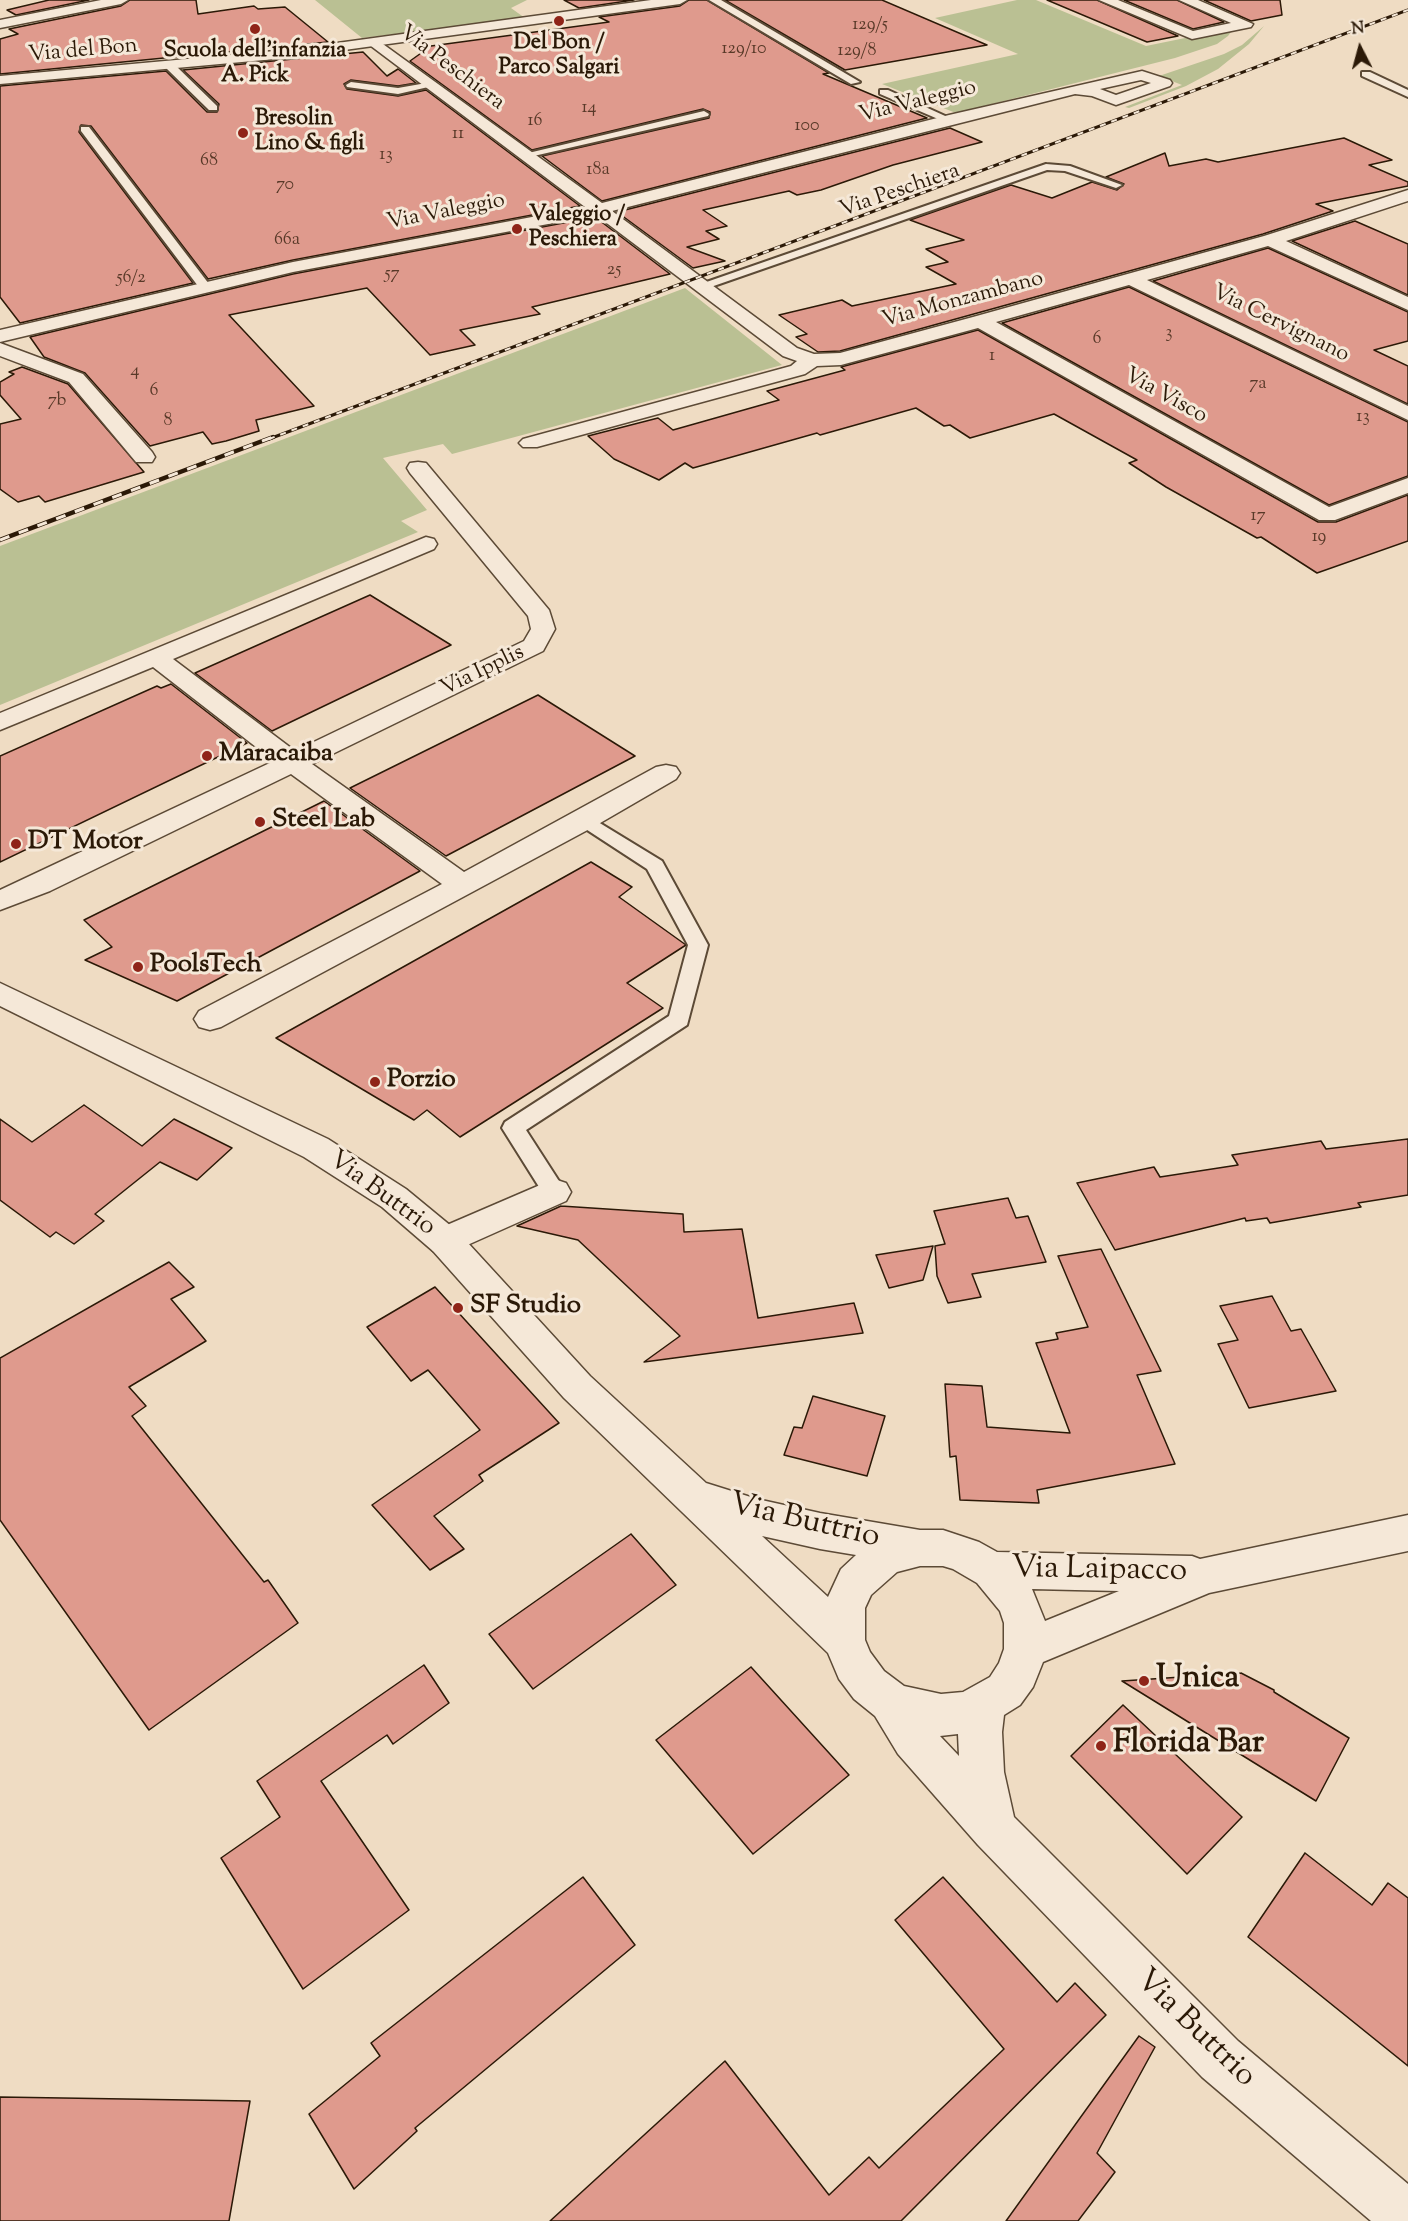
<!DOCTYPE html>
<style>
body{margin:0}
#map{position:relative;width:1408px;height:2221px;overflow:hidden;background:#efdcc3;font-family:"Sorts Mill Goudy",serif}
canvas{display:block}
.north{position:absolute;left:1330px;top:18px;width:60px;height:60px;-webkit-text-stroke:4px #f5e8d8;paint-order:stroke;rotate:354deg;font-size:16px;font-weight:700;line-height:24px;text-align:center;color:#2b1907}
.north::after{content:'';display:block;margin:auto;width:21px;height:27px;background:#2b1907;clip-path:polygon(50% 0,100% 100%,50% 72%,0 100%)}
</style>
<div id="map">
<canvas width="1408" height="2221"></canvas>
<div class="north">N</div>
</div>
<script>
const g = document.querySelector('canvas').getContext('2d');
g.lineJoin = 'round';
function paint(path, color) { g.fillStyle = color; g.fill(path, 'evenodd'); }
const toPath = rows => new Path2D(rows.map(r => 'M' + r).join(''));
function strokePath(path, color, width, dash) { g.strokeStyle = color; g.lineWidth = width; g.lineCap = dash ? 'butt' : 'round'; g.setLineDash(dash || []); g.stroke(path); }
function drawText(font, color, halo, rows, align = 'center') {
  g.font = font + ' "Sorts Mill Goudy",serif'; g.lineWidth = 6; g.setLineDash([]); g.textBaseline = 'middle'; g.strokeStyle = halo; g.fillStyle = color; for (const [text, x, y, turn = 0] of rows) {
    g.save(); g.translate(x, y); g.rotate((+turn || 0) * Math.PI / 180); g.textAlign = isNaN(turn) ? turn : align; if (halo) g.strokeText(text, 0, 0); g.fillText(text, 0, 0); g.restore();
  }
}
paint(toPath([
 [315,0,527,0,511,8,525,18,362,38],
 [1017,0,1036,0,1146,46,1234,28,1228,36,1217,44,1175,58,956,113,882,84,1018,54,935,18],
 [1264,26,1249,44,1218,69,1186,86,1129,108,1125,107,1182,85,1159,76,1224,54,1242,45],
 [685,288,782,365,452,454,443,444,383,458,427,510,401,521,418,532,0,705,0,546]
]), '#bac093');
const building = toPath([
 [49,0,89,0,16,15,7,10,49,0],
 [130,0,196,0,198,14,254,6,258,9,285,7,328,42,0,74,0,39,18,34,9,29,121,6,130,0],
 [564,0,634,0,579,8,564,0],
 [689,0,707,0,829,73,823,74,927,118,602,201,542,156,709,118,710,112,703,109,532,150,410,61,431,46,609,22,599,17,680,6,689,0],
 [725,0,882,0,987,45,845,70,725,0],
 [1047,0,1097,0,1178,36,1147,42,1047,0],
 [1124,0,1177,0,1224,22,1193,29,1124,0],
 [1204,0,1280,0,1282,15,1251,21,1204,0],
 [363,52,387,76,398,69,416,83,398,86,351,80,344,84,347,89,398,96,426,90,580,206,293,260,208,279,91,126,81,125,79,132,193,283,20,323,0,297,0,86,166,71,207,112,217,112,219,104,183,70,363,52],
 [950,128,982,142,893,165,821,190,797,195,789,191,703,210,727,226,706,231,719,239,687,247,725,261,693,268,617,212,950,128],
 [1344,138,1392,160,1369,165,1408,182,1408,186,1316,204,1333,211,1263,234,840,351,818,352,796,337,807,334,779,315,842,300,852,306,956,284,926,267,948,262,926,249,964,240,910,220,1011,185,1052,198,1092,182,1117,190,1124,184,1106,177,1165,153,1169,166,1206,159,1218,162,1344,138],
 [595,217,670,274,532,307,540,314,460,330,475,345,430,355,367,288,229,315,314,406,256,420,259,431,226,441,212,444,203,432,150,446,85,373,44,357,30,337,293,274,595,217],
 [1355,221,1408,244,1408,295,1292,241,1355,221],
 [1268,248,1408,312,1408,341,1374,350,1408,366,1408,404,1153,281,1268,248],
 [1129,287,1408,422,1408,476,1329,505,1002,323,1129,287],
 [978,330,1318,522,1336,522,1408,495,1408,541,1317,573,1261,537,1257,538,1166,487,1129,463,1137,460,1054,414,970,438,950,425,944,426,916,408,820,435,817,433,693,468,685,463,659,480,614,459,588,436,658,418,673,430,779,400,767,391,845,370,841,367,978,330],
 [22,367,68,384,144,472,45,502,39,496,18,502,0,489,0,424,21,419,0,395,0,382,14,374,9,372,22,367],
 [370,595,451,645,272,731,195,673,370,595],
 [171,684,247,743,0,862,0,756,157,686,161,688,171,684],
 [538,695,635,756,446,856,350,788,538,695],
 [324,801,420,871,177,1001,85,960,112,947,84,920,324,801],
 [591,862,632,887,619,897,686,945,627,983,663,1008,460,1137,427,1110,414,1120,276,1038,591,862],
 [84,1105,142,1146,174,1119,232,1148,197,1180,160,1162,95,1214,104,1221,74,1244,56,1232,50,1237,0,1200,0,1119,32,1142,84,1105],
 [1408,1139,1408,1195,1358,1203,1361,1207,1270,1223,1267,1218,1246,1221,1245,1218,1115,1250,1077,1183,1154,1167,1160,1177,1238,1165,1232,1155,1321,1141,1326,1149,1408,1139],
 [1008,1198,1016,1218,1028,1216,1046,1262,972,1274,981,1297,948,1303,937,1276,935,1246,945,1244,934,1211,1008,1198],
 [561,1206,683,1214,684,1232,742,1229,758,1318,854,1303,863,1333,644,1362,680,1336,578,1240,517,1226,561,1206],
 [933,1246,923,1280,889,1288,876,1255,933,1246],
 [1101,1249,1161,1371,1137,1375,1175,1464,1037,1490,1039,1503,960,1500,956,1456,950,1457,945,1384,982,1386,987,1427,1070,1433,1036,1343,1058,1339,1056,1333,1088,1327,1058,1256,1101,1249],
 [169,1262,194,1287,171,1299,206,1341,129,1387,146,1406,132,1416,264,1582,268,1580,298,1623,149,1730,0,1520,0,1358,169,1262],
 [435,1287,559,1423,479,1475,483,1481,434,1516,464,1549,430,1570,372,1505,480,1430,428,1370,411,1381,367,1327,435,1287],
 [1272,1296,1291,1331,1301,1329,1336,1391,1249,1408,1218,1344,1238,1340,1220,1306,1272,1296],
 [813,1396,885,1416,867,1476,784,1455,794,1427,802,1428,813,1396],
 [631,1534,676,1585,533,1689,489,1634,631,1534],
 [424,1665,449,1703,393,1744,387,1735,321,1781,409,1910,303,1989,221,1858,280,1817,257,1781,424,1665],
 [751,1667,849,1775,753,1854,656,1740,751,1667],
 [1241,1673,1274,1690,1274,1692,1349,1738,1316,1801,1122,1681,1241,1673],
 [1123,1705,1242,1817,1187,1874,1071,1756,1123,1705],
 [1305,1853,1372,1905,1388,1883,1408,1898,1408,2066,1248,1937,1305,1853],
 [583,1877,635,1945,415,2128,417,2131,354,2189,309,2114,380,2056,371,2043,583,1877],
 [943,1877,1057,2002,1075,1983,1106,2015,901,2221,550,2221,725,2061,829,2195,869,2157,879,2168,1004,2049,895,1920,943,1877],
 [1139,2036,1155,2047,1097,2153,1115,2172,1078,2221,1006,2221,1139,2036],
 [0,2097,250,2101,229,2221,0,2221,0,2097]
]);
paint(building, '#df9a8d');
strokePath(building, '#2b1907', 1.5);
const service = toPath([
 [709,0,721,0,860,82,851,84,709,0],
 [166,64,174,64,217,106,217,110,209,110,166,68,166,64],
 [1362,72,1370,72,1408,90,1408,97,1362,76,1362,72],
 [351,82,398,88,432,82,437,85,398,94,347,87,346,85,351,82],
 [880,90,888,90,954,120,945,122,880,94,880,90],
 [704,111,709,114,708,116,525,158,520,155,704,111],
 [81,127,89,127,209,284,209,290,201,290,81,131,81,127],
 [1046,164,1070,166,1122,185,1116,188,1065,171,1047,170,705,289,701,290,695,286,1046,164],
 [585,814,662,861,708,945,687,1025,526,1130,566,1192,562,1198,554,1201,546,1198,502,1128,505,1122,669,1016,688,945,647,869,578,824,575,820,578,816,585,814]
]);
const minor = toPath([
 [101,0,128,0,121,4,0,28,0,20,101,0],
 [1099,0,1118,0,1193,31,1231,23,1179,0,1198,0,1253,24,1251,27,1192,39,1099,0],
 [376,39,602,203,949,115,1142,71,1170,80,1172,83,1170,86,1116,105,1092,96,1075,94,612,211,797,348,814,354,840,353,973,317,1264,236,1408,190,1408,201,1286,241,1408,297,1408,310,1268,246,1147,280,1408,406,1408,420,1129,285,996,322,1329,507,1408,478,1408,493,1335,520,1319,520,978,328,841,365,817,366,805,374,537,447,523,447,519,443,523,439,791,366,797,361,783,356,596,215,293,272,0,342,0,330,293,262,585,207,371,46,369,43,376,39],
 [1141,80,1151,83,1116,95,1100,89,1141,80],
 [0,343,83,374,152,452,155,457,152,462,136,462,69,382,0,356,0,343],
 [418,462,426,463,549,610,555,629,543,651,312,764,464,872,656,767,666,765,676,767,680,773,676,779,595,826,221,1027,210,1030,199,1027,194,1019,199,1011,442,884,291,774,50,891,0,910,0,890,274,761,153,667,0,730,0,713,426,537,434,539,437,544,434,549,173,659,295,751,524,641,531,629,528,616,410,473,407,468,410,463,418,462],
 [554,1179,566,1183,571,1192,566,1201,445,1255,433,1251,427,1241,433,1231,554,1179]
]);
const tertiary = toPath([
 [651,0,687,0,680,4,286,58,0,84,0,76,286,50,651,0],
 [0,983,328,1139,406,1189,457,1231,590,1376,706,1483,757,1499,820,1513,920,1530,943,1530,979,1542,997,1552,1192,1556,1200,1559,1408,1515,1408,1551,1209,1593,1043,1662,1033,1687,1020,1705,1004,1715,1002,1732,1004,1772,1014,1817,1238,2041,1408,2184,1408,2221,1371,2221,1202,2077,978,1845,898,1754,875,1716,854,1699,839,1679,828,1653,564,1398,433,1251,382,1207,304,1157,0,1006,0,983],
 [762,1536,820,1549,856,1555,841,1569,828,1597,762,1536],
 [920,1566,943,1566,953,1569,977,1583,1000,1611,1004,1623,1004,1649,999,1663,990,1677,963,1692,941,1694,904,1686,884,1671,870,1652,865,1640,865,1608,871,1595,897,1572,920,1566],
 [1032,1589,1119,1591,1045,1621,1032,1589],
 [958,1734,959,1756,940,1736,958,1734]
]);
strokePath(service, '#5c4a36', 4);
strokePath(minor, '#5c4a36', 3);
strokePath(tertiary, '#5c4a36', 3);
paint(service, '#f5e8d8');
paint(minor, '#f5e8d8');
paint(tertiary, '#f5e8d8');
const railFar1 = toPath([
 [269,439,1408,10]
]);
const rail = toPath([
 [0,540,273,437]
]);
strokePath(railFar1, '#2b1907', 3);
strokePath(rail, '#2b1907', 4.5);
strokePath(railFar1, '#f5e8d8', 2, [6]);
strokePath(rail, '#f5e8d8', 3, [10]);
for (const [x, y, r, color] of [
 [559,21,6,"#8f2418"],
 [255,29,6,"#8f2418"],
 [243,133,6,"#8f2418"],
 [517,229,6,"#8f2418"],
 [207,756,6,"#8f2418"],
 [260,822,6,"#8f2418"],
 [16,844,6,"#8f2418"],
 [138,967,6,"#8f2418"],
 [375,1082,6,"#8f2418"],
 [458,1308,6,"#8f2418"],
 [1144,1681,6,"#8f2418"],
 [1101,1746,6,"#8f2418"]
]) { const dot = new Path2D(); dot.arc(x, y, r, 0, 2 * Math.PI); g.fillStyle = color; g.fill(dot); strokePath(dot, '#f5e8d8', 2); }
drawText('18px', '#583928', null, [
 ["129/5",870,26],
 ["129/10",744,50],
 ["129/8",857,52],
 ["14",589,109],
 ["16",535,122],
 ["100",807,127],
 ["11",458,135],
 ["13",386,156],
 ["68",209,162],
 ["18a",598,171],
 ["70",285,186],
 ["66a",287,241],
 ["25",614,271],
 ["57",392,275],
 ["56/2",131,279],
 ["3",1169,334],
 ["6",1097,340],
 ["1",992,357],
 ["4",135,372],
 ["7a",1258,385],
 ["6",154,392],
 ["7b",57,402],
 ["13",1363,418],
 ["8",168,422],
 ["17",1258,517],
 ["19",1319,538]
]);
drawText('bold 22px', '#2b1907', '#f5e8d8', [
 ["Del Bon /",559,44],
 ["Parco Salgari",559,69],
 ["Scuola dell'infanzia",255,52],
 ["A. Pick",255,77],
 ["Bresolin",255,120,"left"],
 ["Lino & figli",255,145,"left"],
 ["Valeggio /",529,216,"left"],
 ["Peschiera",529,241,"left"]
]);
drawText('22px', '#2b1907', '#f5e8d8', [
 ["Via del Bon",83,52,-5],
 ["Via Peschiera",451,69,37],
 ["Via Valeggio",918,103,-14],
 ["Via Peschiera",900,192,-19],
 ["Via Valeggio",446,213,-11],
 ["Via Monzambano",963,301,-15],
 ["Via Cervignano",1280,325,26],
 ["Via Visco",1165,397,29],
 ["Via Ipplis",483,672,-26]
]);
drawText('bold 26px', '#2b1907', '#f5e8d8', [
 ["Maracaiba",219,756],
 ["Steel Lab",272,822],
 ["DT Motor",28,844],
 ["PoolsTech",150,967],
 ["Porzio",387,1082],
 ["SF Studio",470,1308]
], 'left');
drawText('26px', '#2b1907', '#f5e8d8', [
 ["Via Buttrio",381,1195,36]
]);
drawText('32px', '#2b1907', '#f5e8d8', [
 ["Via Buttrio",804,1523,13],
 ["Via Laipacco",1099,1572,1],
 ["Via Buttrio",1194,2030,44]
]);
drawText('bold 32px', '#2b1907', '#f5e8d8', [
 ["Unica",1156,1681],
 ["Florida Bar",1113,1746]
], 'left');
</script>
